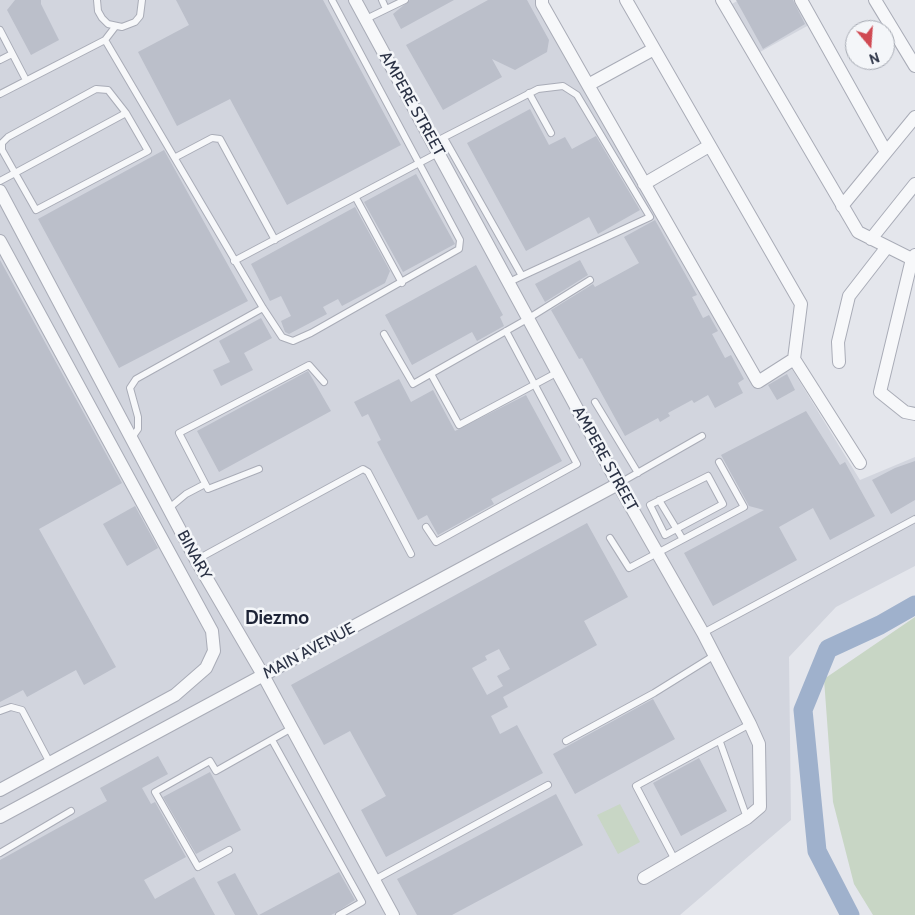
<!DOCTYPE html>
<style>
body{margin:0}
#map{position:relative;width:915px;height:915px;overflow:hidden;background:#e4e6ec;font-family:Cabin,sans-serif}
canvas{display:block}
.north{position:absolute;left:845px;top:20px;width:50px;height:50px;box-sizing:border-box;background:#f4f6f9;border:1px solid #a4a8b1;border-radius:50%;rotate:162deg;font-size:14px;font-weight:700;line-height:20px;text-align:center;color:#2b3245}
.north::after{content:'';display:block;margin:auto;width:18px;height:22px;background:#d04a53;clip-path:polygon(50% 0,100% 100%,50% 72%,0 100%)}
</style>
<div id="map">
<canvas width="915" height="915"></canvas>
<div class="north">N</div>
</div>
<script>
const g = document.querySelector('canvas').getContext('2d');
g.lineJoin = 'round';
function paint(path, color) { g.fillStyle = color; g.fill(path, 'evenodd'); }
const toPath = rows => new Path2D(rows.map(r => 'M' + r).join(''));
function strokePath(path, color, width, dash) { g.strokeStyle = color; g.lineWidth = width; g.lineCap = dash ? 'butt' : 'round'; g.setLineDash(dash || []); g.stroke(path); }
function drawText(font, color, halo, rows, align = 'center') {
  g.font = font + ' Cabin,sans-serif'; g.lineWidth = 5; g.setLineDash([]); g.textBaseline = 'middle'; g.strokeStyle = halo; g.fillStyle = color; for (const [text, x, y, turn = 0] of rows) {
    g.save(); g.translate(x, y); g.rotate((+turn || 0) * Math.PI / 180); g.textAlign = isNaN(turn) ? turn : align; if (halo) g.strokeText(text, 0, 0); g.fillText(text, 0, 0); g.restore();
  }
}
paint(toPath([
 [0,0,535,0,758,388,792,369,860,480,915,457,915,566,836,607,789,657,791,820,680,915,0,915],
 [739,0,796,0,809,25,760,52,730,5]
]), '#d2d5de');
paint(toPath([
 [915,617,915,915,873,915,854,884,833,802,824,679],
 [620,804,640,842,618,854,597,815]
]), '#c8d6c5');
strokePath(toPath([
 [850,915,817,851,803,710,828,649,880,625,915,605]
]), '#9fb1cc', 19);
paint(toPath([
 [15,0,41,0,41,4,59,40,31,55,7,10],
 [176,0,323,0,401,145,287,205,230,99,177,126,138,52,189,25],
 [410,0,454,0,401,29,393,14],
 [488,0,527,0,549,40,547,52,515,70,492,59,502,77,443,110,406,45],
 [736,0,793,0,805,24,763,49],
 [530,109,549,145,565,137,572,149,596,136,640,210,598,234,589,217,526,251,467,143],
 [164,150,248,301,119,368,38,219],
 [416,174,455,244,403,272,364,202],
 [355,207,390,271,385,283,342,306,338,299,323,307,327,314,289,334,285,332,281,321,291,316,281,296,270,301,251,264],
 [655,220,697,295,692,297,703,318,709,315,718,331,712,334,725,358,731,355,744,379,738,383,743,393,715,408,708,395,694,403,692,400,668,413,670,416,660,422,658,418,625,436,582,358,579,359,551,310,593,284,595,287,639,263,624,237],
 [0,260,122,483,39,529,116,667,84,685,76,670,27,697,23,690,0,702],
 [580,260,588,275,545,302,535,284],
 [476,265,503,315,500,317,504,326,477,341,472,332,412,365,385,315],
 [261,318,272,338,244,353,253,370,221,386,213,370,230,362,219,341],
 [308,371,331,411,219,472,197,431],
 [787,374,795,390,777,400,768,385],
 [399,379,411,402,433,390,455,431,526,395,562,461,491,499,494,504,438,535,427,515,418,520,377,442,381,440,368,414,362,417,354,402],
 [806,411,840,465,845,462,875,516,830,540,813,508,779,527,797,560,713,606,684,553,764,510,749,506,721,455],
 [915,461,915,500,891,514,872,480,895,468],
 [135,506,158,548,127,566,103,524],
 [587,523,628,597,584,621,597,645,503,697,508,707,491,716,500,734,517,725,543,773,386,857,361,810,386,796,350,731,324,745,291,685],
 [499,649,510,669,497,676,503,686,487,695,472,668,487,660,485,656],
 [653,699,675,739,575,794,553,754],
 [158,756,168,774,142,788,151,804,155,802,186,857,144,880,155,899,194,877,215,915,0,915,0,860,107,801,100,788],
 [699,758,727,811,681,836,653,783],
 [210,772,241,830,196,854,163,797],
 [556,794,583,845,452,915,417,915,397,879],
 [339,872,355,900,335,913,331,915,259,915],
 [235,873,258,915,235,915,217,882]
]), '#bbbfca');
const service = toPath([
 [97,0,98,11,102,18,108,24,122,27,135,22,140,16,142,0],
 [382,0,386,9],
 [366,19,405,0],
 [0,30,26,80],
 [105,40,263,308,282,337,293,341,311,333,459,249,460,240,332,0],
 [0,60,12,54],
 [529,93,551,133],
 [0,94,105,40,115,27],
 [444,138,522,276],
 [433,143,538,89,563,86,577,95,650,217,509,282],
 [176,157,212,138,220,139,275,240],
 [0,181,15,173,126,113,148,151,36,210,15,173,2,150,2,143,8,137,96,89,108,90,126,113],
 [356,198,402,283],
 [234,261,438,153],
 [384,334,413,384,529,318,590,280],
 [431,374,459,425,558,372],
 [595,402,638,473],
 [131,439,138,429,138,417,130,388,136,379,263,308],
 [259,469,208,489,179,433,309,365,324,382],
 [708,476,723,504,665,535,650,505,708,476],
 [618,484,702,436],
 [659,500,682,538],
 [168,509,186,494,205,484],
 [426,527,436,542,577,464,506,331],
 [610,538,629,568,744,507,719,462],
 [196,560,363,469,368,472,411,554],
 [703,633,915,519],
 [0,711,11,707,22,710,50,763],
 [272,740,362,902,339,915],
 [566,741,654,693,715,655],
 [720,742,747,818],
 [229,850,198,867,155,792,210,761,216,771,292,728],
 [0,853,71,811],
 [675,860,636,786,750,724],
 [374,880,548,785]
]);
const minor = toPath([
 [355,0,618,484,703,633,750,724,759,744,760,807,747,818,644,878],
 [542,0,542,4,588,85,758,382,794,359,801,304,626,0],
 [722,0,858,232,912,259],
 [801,0,886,152],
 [875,0,915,66],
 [588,85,654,49],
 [644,184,709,146],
 [0,191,196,560,263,675,393,915],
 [842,206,915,117],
 [871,239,915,184],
 [0,241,212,631,214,651,206,668,175,695,0,790],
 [915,255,912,259,880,392,905,412,915,414],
 [794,359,860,463],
 [839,362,838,342,849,296,887,247],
 [0,817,618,484]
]);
strokePath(service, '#a9acb7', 8);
strokePath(minor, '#a9acb7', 14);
strokePath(service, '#f7f8fa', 6);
strokePath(minor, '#f7f8fa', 12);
drawText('16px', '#2b3245', '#f4f6f9', [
 ["AMPERE STREET",412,104,61],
 ["AMPERE STREET",605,459,61],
 ["BINARY",194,555,61],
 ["MAIN AVENUE",309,651,-28]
]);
drawText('bold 19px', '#1d2336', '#f4f6f9', [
 ["Diezmo",277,618]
]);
</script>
